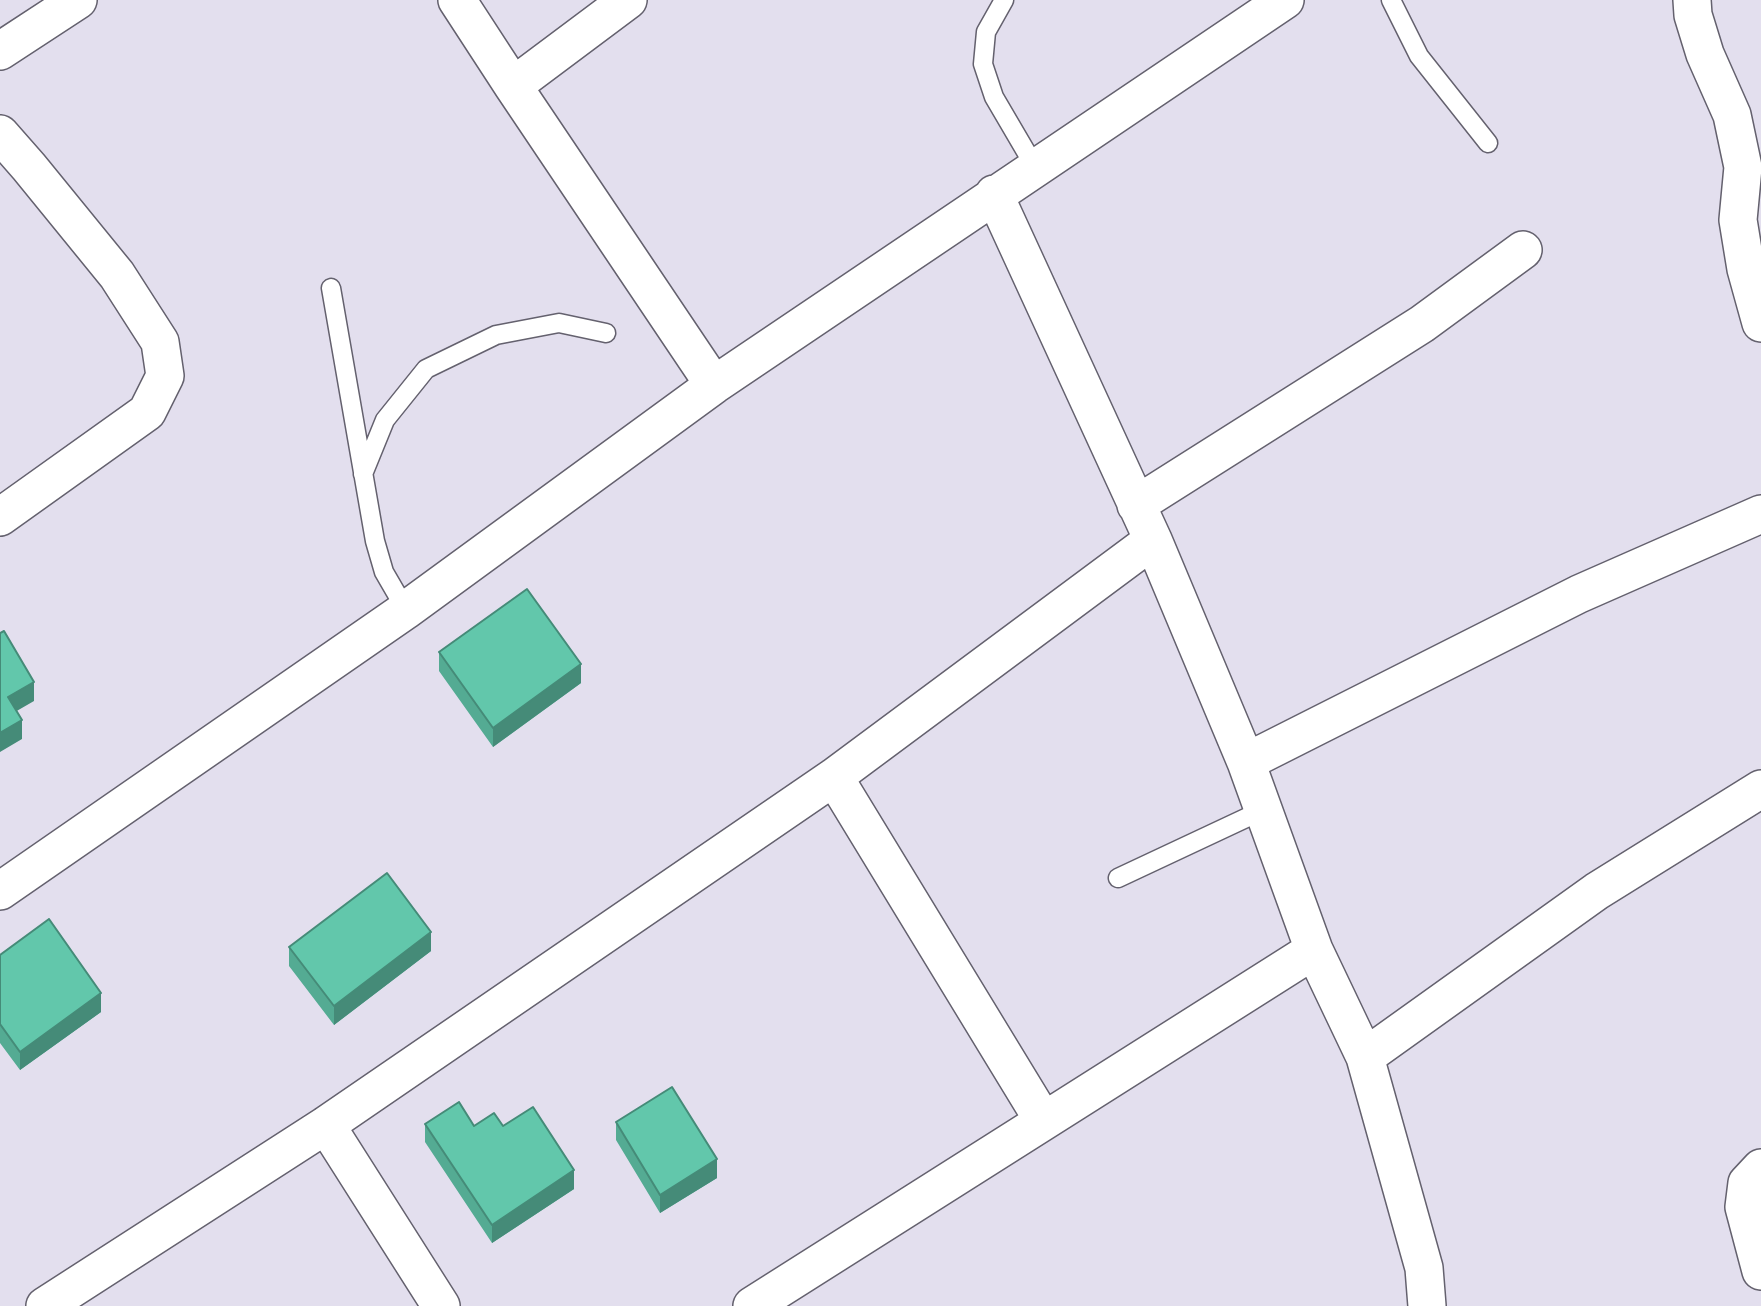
<!DOCTYPE html>
<style>
body{margin:0}
canvas{display:block;background:#e3dfee}
</style>
<canvas width="1761" height="1306"></canvas>
<script>
const g = document.querySelector('canvas').getContext('2d');
g.lineJoin = 'round';
const toPath = rows => new Path2D(rows.map(r => 'M' + r).join(''));
function strokePath(path, color, width, dash) { g.strokeStyle = color; g.lineWidth = width; g.lineCap = dash ? 'butt' : 'round'; g.setLineDash(dash || []); g.stroke(path); }
function paint(path, color) { g.fillStyle = color; g.fill(path, 'evenodd'); }
const service = toPath([
 [1004,0,986,32,983,64,994,97,1035,167],
 [1391,0,1419,56,1488,143],
 [331,288,375,541,384,572,406,610],
 [363,474,385,420,426,369,496,335,559,323,606,333],
 [1118,878,1263,810]
]);
const minor = toPath([
 [457,0,513,86,714,385],
 [1692,0,1693,15,1705,54,1732,115,1743,167,1738,220,1746,269,1761,323],
 [0,51,78,0],
 [513,86,628,0],
 [0,134,29,167,117,275,160,342,165,376,147,412,0,517],
 [994,194,1153,540,1246,762,1314,950,1365,1057,1424,1268,1427,1306],
 [1136,505,1422,324,1523,250],
 [1246,762,1579,594,1761,514],
 [834,777,1043,1120],
 [0,891,406,610,714,385,1285,0],
 [1365,1057,1597,891,1761,789],
 [326,1125,441,1306],
 [1761,1168,1747,1183,1744,1207,1761,1271],
 [45,1306,326,1125,834,777,1153,540],
 [752,1306,1314,950]
]);
strokePath(service, '#64616e', 21);
strokePath(minor, '#64616e', 40);
strokePath(service, '#fff', 18);
strokePath(minor, '#fff', 37);
paint(toPath([
 [439,652,581,683,493,747,439,671],
 [289,947,431,951,334,1025,289,966],
 [0,955,101,1012,20,1070,0,1043],
 [616,1122,717,1178,660,1213,616,1140],
 [425,1124,503,1126,574,1189,492,1243,425,1142]
]), '#54ab93');
paint(toPath([
 [581,664,581,683,493,747,493,728],
 [34,682,34,701,8,716,8,697],
 [22,720,22,739,0,752,0,733],
 [431,932,431,951,334,1025,334,1006],
 [101,993,101,1012,20,1070,20,1052],
 [717,1159,717,1178,660,1213,660,1195],
 [574,1170,574,1189,492,1243,492,1225]
]), '#458b78');
const building = toPath([
 [527,589,581,664,493,728,439,652,527,589],
 [4,631,34,682,8,697,22,720,0,733,0,633,4,631],
 [387,873,431,932,334,1006,289,947,387,873],
 [49,919,101,993,20,1052,0,1024,0,955,49,919],
 [672,1087,717,1159,660,1195,616,1122,672,1087],
 [459,1102,474,1126,494,1113,503,1126,533,1107,574,1170,492,1225,425,1124,459,1102]
]);
paint(building, '#62c7ab');
strokePath(building, '#458b78', 2);
</script>
